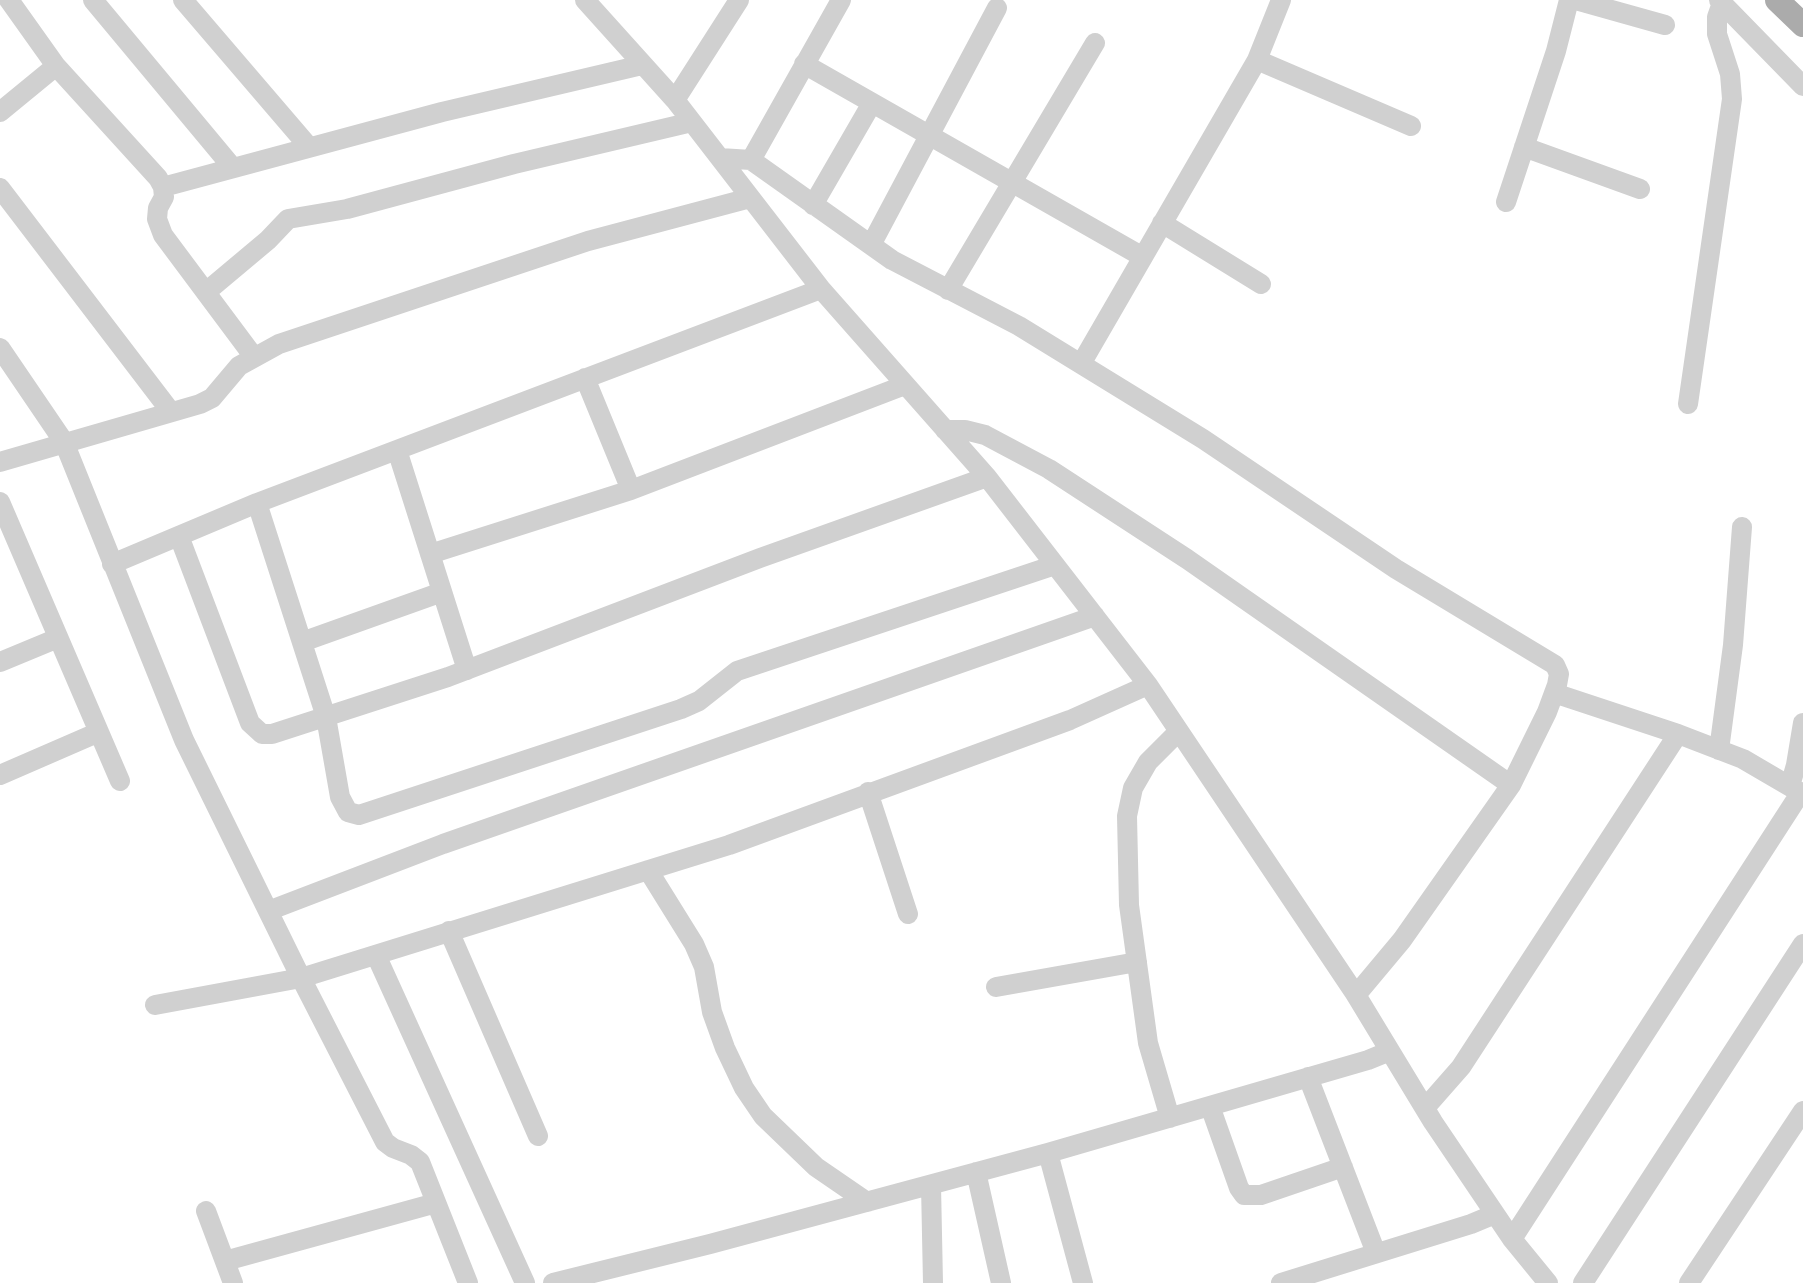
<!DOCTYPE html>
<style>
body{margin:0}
canvas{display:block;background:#fff}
</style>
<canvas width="1803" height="1283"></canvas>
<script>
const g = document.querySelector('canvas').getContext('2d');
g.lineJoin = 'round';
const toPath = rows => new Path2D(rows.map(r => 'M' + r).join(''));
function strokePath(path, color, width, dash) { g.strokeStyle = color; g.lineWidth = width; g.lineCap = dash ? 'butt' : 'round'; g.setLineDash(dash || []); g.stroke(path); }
strokePath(toPath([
 [9,0,56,66,158,178,163,187,164,197,158,208,157,219,163,235,254,357],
 [93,0,233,168],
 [183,0,309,147],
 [585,0,675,100,821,289,987,477,1148,685,1356,995,1433,1122,1512,1239,1548,1283],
 [1576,0,1665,25],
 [1719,0,1803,86],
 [1257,60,1411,126],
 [804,64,1143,257],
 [675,100,739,0],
 [0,112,56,66],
 [1524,147,1640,189],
 [720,158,751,160,892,260,1019,326,1203,439,1396,569,1555,665,1559,674,1557,685,1547,712,1511,785,1402,940,1356,995],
 [751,160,841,0],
 [163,187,442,112,642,65],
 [0,188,171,412],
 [1506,202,1556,51,1569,0],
 [813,205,872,103],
 [1162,223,1261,284],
 [871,245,997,8],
 [948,290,1095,43],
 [206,292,268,240,288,219,347,209,514,164,692,122],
 [0,348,64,442,184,740,301,978,385,1142,393,1148,411,1155,420,1162,468,1283],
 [1081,364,1257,60,1281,0],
 [585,378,631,490],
 [1688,404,1732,99,1730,74,1717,34,1717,17,1722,3],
 [945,430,965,430,985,435,1049,469,1187,559,1511,785],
 [397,450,467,670],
 [0,462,200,404,212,398,239,366,279,344,588,241,750,198],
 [0,502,120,781],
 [257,503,326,717,340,797,348,812,359,815,681,709,699,701,737,671,1055,565],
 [179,536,250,723,262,734,272,734,448,677,760,558,987,477],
 [430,554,631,490,905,385],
 [112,564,257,503,821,289],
 [302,642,442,592],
 [0,662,58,638],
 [1554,693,1678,734,1743,759,1803,794],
 [1719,750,1733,645,1742,527],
 [0,775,99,732],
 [1790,786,1796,765,1803,723],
 [868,792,908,914],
 [648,870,694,944,704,967,712,1012,725,1048,744,1088,763,1116,816,1167,867,1202],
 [268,911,443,844,1095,616],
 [449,931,538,1136],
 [376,955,525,1283],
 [996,987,1137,962],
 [155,1005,301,978,729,845,1070,720,1148,685],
 [1308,1077,1376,1253],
 [1210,1106,1239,1188,1244,1195,1261,1195,1343,1167],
 [1425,1108,1461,1067,1678,734],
 [1170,1118,1148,1043,1129,905,1127,816,1133,788,1148,762,1179,731],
 [1048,1153,1083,1283],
 [976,1172,1001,1283],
 [931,1185,933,1283],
 [206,1211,233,1283],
 [1512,1239,1801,792],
 [225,1261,436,1203],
 [553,1283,710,1244,1048,1153,1368,1060,1390,1051],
 [1281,1283,1471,1224,1495,1214],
 [1583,1283,1803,944],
 [1689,1283,1803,1111]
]), '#d0d0d0', 20);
strokePath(toPath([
 [1777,0,1803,25]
]), '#ababab', 24);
</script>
